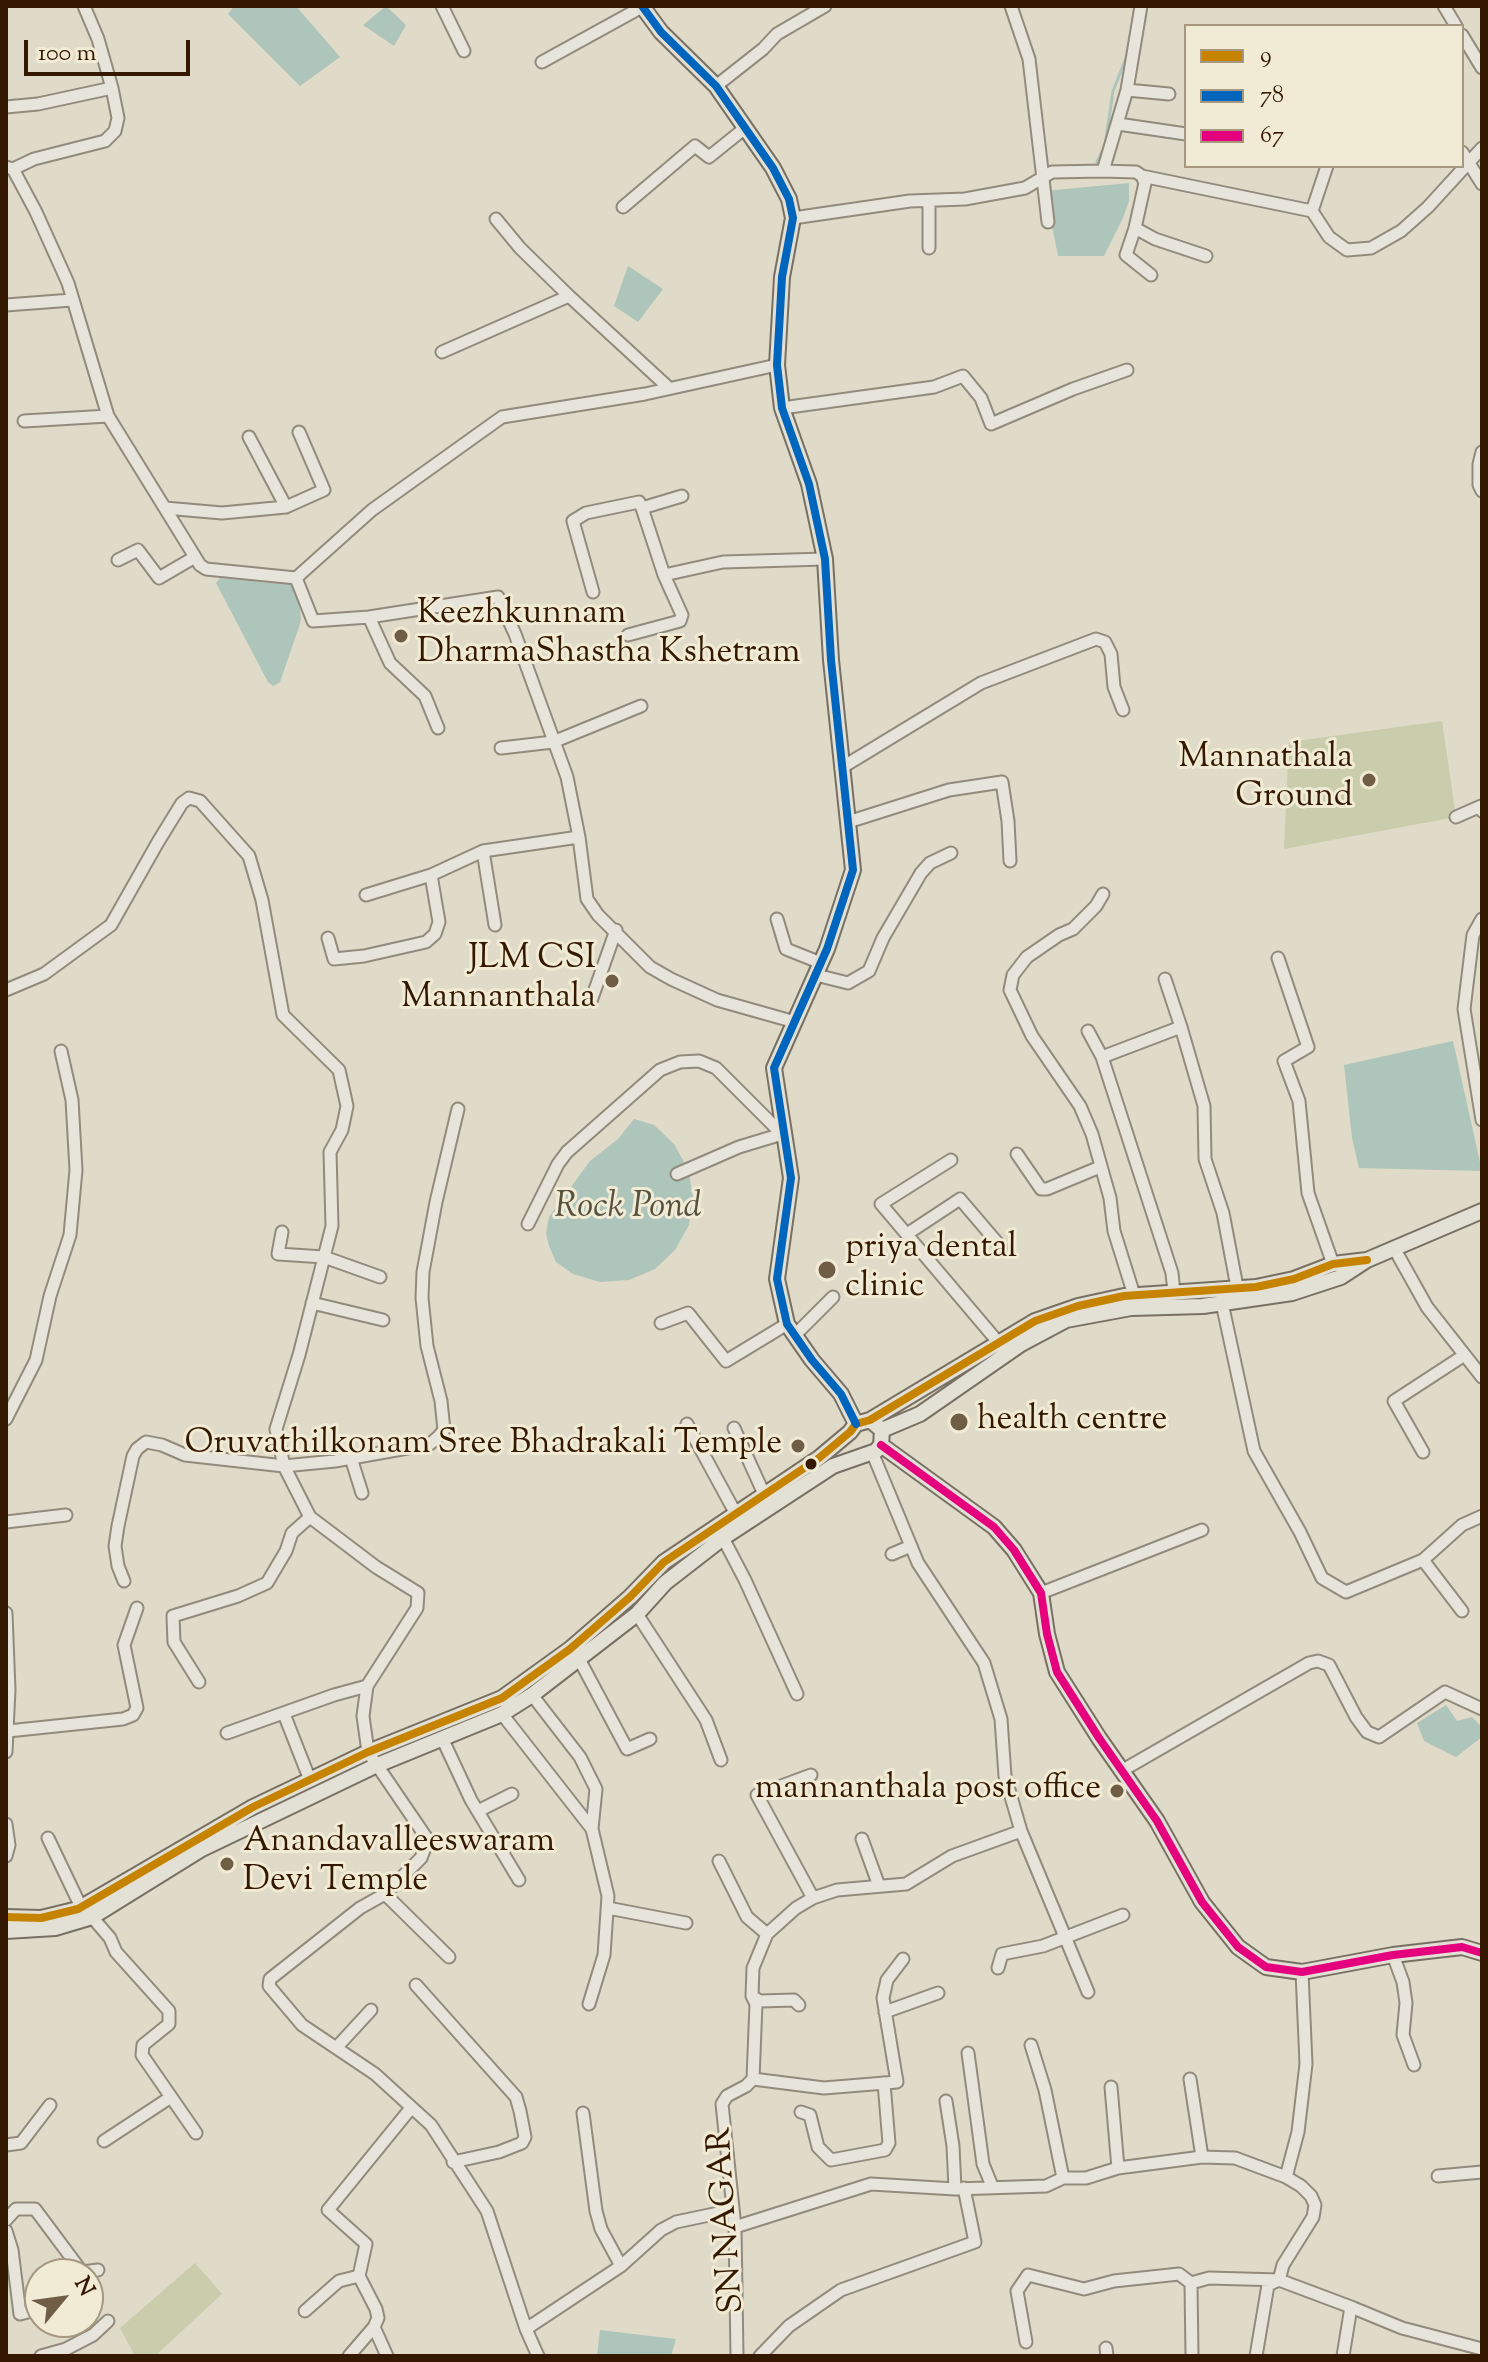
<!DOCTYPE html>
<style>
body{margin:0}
#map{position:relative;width:1488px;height:2362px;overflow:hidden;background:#e0dac8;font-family:"Sorts Mill Goudy",serif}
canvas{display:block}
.frame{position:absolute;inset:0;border:8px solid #341900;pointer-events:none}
.legend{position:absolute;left:1184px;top:24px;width:280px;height:144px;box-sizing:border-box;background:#f1ebd5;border:2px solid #a59780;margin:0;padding:10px 14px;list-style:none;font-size:24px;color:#341900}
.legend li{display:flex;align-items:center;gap:16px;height:40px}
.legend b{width:40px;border:2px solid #a59780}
.north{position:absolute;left:24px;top:2258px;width:80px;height:80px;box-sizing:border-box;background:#f1ebd5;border:2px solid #a59780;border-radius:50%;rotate:61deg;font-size:22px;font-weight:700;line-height:32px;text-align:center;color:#341900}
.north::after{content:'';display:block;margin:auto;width:28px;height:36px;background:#705d46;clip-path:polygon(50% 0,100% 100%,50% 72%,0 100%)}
.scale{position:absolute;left:24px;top:40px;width:166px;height:36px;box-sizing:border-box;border:4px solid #341900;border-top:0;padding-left:10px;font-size:24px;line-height:28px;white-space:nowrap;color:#341900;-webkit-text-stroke:6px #f1ebd5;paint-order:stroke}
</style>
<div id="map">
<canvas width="1488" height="2362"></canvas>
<div class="frame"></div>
<ul class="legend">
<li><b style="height:10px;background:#c68300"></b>9</li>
<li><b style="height:10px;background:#0065bd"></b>78</li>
<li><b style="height:10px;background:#e5007d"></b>67</li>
</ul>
<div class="north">N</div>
<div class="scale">100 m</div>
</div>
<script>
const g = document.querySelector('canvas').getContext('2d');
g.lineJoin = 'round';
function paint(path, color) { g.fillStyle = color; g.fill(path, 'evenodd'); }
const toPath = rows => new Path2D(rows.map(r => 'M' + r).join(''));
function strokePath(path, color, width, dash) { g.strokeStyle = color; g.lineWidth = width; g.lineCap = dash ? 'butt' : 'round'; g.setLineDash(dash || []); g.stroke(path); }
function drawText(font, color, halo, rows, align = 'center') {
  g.font = font + ' "Sorts Mill Goudy",serif'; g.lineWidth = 6; g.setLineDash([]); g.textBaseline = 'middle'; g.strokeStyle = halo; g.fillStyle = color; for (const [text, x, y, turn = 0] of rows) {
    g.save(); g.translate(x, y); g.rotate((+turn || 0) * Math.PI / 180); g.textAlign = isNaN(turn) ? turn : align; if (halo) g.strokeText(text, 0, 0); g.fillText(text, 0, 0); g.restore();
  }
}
paint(toPath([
 [1442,721,1456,817,1284,849,1289,742],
 [195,2263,222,2294,155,2356,135,2356,120,2328]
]), '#c9cdab');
paint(toPath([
 [234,6,296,6,340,57,300,86,228,14],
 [386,6,406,25,394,46,363,25],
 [1129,183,1129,201,1123,218,1104,256,1058,256,1045,191],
 [628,266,663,289,638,322,614,306],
 [220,578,291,585,299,596,301,619,299,627,280,682,273,686,268,682,216,583],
 [1453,1041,1482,1171,1359,1168,1352,1138,1344,1065],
 [634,1119,654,1125,674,1144,688,1169,693,1197,689,1225,675,1250,655,1269,629,1280,600,1282,573,1274,556,1262,549,1246,546,1233,549,1217,590,1161,618,1139],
 [1446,1705,1457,1721,1472,1717,1482,1727,1482,1737,1456,1757,1424,1741,1417,1723],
 [600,2330,676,2339,671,2356,597,2356]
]), '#aec5bb');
strokePath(toPath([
 [1132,26,1135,6],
 [1097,162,1105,146,1113,91,1128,53]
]), '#aec5bb', 3);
const minor = toPath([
 [442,6,464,51],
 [1011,6,1029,59,1048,222],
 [1444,6,1456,26],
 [1462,35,1482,68],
 [542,62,642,7],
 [716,86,763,49,777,34,825,6],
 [1127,90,1169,94],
 [6,107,38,104,112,88],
 [1118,124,1186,134],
 [1462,152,1482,184],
 [6,167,13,169,36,212,68,283,108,416,200,565,206,569,296,578],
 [13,169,34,159,105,141,115,131,118,118,112,88,98,39,84,6],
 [1103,171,1136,172,1142,176,1145,183,1135,228,1126,255,1151,275],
 [1142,176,1312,211,1329,237,1347,250,1371,248,1401,231,1428,207,1482,148],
 [929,201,929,248],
 [623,207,695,146,709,157,745,128],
 [1312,211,1327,166],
 [793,218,910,201,965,199,1025,188,1052,172,1103,171,1127,90,1141,6],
 [496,219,520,248,569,296,669,388],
 [1135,228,1155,239,1206,256],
 [6,305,72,300],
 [442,352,569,296],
 [782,408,934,387,963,376,981,398,991,424,1073,389,1127,370],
 [24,421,108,416],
 [249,437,286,507],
 [1482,452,1479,464,1479,485,1482,491],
 [165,508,222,513,286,507,324,490,299,432],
 [118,560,138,550,159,578,195,557],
 [664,575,723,562,825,559],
 [296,578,313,621,369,617,498,597,515,634,567,777,579,837,587,899,598,915,650,967,671,979,717,1000,795,1022],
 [296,578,372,510,502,417,645,394,777,365],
 [593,592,573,521,586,513,639,502,642,508],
 [369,617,390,663,425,696,438,728],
 [628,635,680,621,682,615,664,575,642,508,682,496],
 [501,748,553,742,641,706],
 [841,768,981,683,1096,639,1105,642,1111,654,1114,687,1123,710],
 [1456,817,1481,806,1482,811],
 [848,822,949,790,1002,782,1008,821,1010,861],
 [483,851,495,925],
 [1103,894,1096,906,1073,929,1059,935,1027,957,1013,975,1010,990,1032,1036,1080,1106,1092,1134,1110,1198,1114,1231,1134,1295],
 [366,895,431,875,483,851,579,837],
 [777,919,786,949,821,963],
 [1482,919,1473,935,1464,1009,1482,1120],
 [328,938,334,959,364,956,426,942,435,934,439,922,431,875],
 [1278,958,1308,1047,1284,1061,1299,1101,1308,1193,1333,1264],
 [816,975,848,983,869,971,883,938,921,873,930,863,951,853],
 [1165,979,1181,1027],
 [6,990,44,974,111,925,158,842,182,803,189,798,200,801,249,856,262,900,283,1015,339,1070,347,1106,342,1130,330,1152,332,1226,299,1355,276,1429,284,1466,310,1517,376,1567,418,1593,417,1608,367,1686,363,1716,368,1752,428,1840,421,1858,385,1894,360,1908,270,1979,269,1986,302,2025,375,2074,431,2125,487,2211,526,2329,621,2266,661,2230,676,2222,733,2210],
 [591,1001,616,930],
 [1088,1031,1102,1057],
 [1017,1154,1041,1189,1047,1189,1100,1167],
 [951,1160,881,1204,998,1342],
 [528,1224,558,1164,567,1152,660,1070,680,1062,699,1061,716,1068,782,1134,739,1147,677,1174],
 [282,1232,278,1254,324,1257,380,1277],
 [907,1234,960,1199,1001,1247],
 [1394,1248,1427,1307,1482,1377],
 [1174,1292,1172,1273,1102,1057,1181,1027,1204,1106,1205,1159,1223,1213,1237,1287],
 [312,1303,383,1320],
 [1222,1303,1254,1451,1300,1532,1322,1578,1346,1592,1423,1560],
 [661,1323,688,1313,726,1361,787,1324],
 [795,1335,833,1297],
 [6,1419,36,1360,50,1296,70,1235,76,1170,72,1100,61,1051],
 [687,1424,736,1514],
 [734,1428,764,1494],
 [1423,1452,1394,1401,1463,1356],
 [351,1458,362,1493],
 [6,1522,66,1515],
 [723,1538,745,1580,797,1694],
 [892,1554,911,1546],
 [124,1581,118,1566,115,1546,118,1526,133,1456,137,1449,146,1442,162,1445,185,1455,284,1466,335,1461,430,1444,439,1436,444,1430,441,1401,427,1346,422,1298,423,1272,436,1202,458,1109],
 [1041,1593,1202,1530],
 [1462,1611,1423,1560,1462,1525,1482,1516],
 [6,1613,9,1690,6,1752],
 [637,1614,706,1720,721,1760],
 [579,1659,627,1749,650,1739],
 [199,1682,174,1642,173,1616,238,1596,267,1583,286,1551,292,1533,310,1517],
 [532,1695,580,1757,596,1789,592,1829,608,1896,604,1955,589,2004],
 [284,1714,310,1780],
 [502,1714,592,1829],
 [8,1731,123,1719,133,1715,137,1708,124,1645,137,1608],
 [227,1733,334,1695,367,1686],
 [442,1738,471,1800,519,1880],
 [1123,1770,1309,1663,1318,1661,1329,1665,1356,1717,1367,1732,1379,1737,1445,1692,1482,1709],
 [811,1775,757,1795,813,1898],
 [478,1811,512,1794],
 [6,1824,9,1845,6,1856],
 [1021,1831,1088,1992],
 [48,1838,81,1907],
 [862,1839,879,1886],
 [719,1861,747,1917,767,1934],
 [385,1894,449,1957],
 [608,1908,686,1923],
 [92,1917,110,1938,116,1952,169,2011,169,2024,143,2045,142,2055,196,2133],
 [1393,1955,1403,1982,1406,2003,1403,2035,1414,2065],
 [998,1968,1002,1954,1043,1946,1123,1915],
 [416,1985,516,2097,520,2111,525,2137,522,2143,499,2152,453,2162],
 [753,1997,760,2001,794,2000,799,2005],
 [885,2012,938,1993],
 [1031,2045,1045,2090,1063,2178],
 [336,2048,371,2010],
 [968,2053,983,2164,992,2186],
 [753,2079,824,2088,897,2082,883,1998,887,1980,903,1959],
 [1190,2079,1202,2157],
 [1111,2087,1118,2168],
 [946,2101,953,2146,955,2189],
 [801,2112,810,2115,818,2147,831,2160,885,2150,889,2143,884,2083],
 [583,2113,596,2211,601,2229,621,2266],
 [104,2141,171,2097],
 [6,2145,21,2143,50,2105],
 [1438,2176,1482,2172],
 [6,2220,16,2209,35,2209,82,2272,98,2270],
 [735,2227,871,2184,955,2189,1046,2186,1063,2178,1086,2178,1118,2168,1202,2157,1235,2158,1286,2177,1298,2132,1306,2064,1302,1972],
 [6,2231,12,2250,20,2314,40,2309],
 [1191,2283,1209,2278,1279,2280,1351,2307,1343,2356],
 [1191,2283,1192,2356],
 [1351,2307,1402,2328,1482,2349],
 [305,2311,339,2281,359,2276],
 [374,2327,387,2356],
 [526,2329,538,2356],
 [1026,2342,1017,2291,1028,2275,1084,2289,1114,2281,1179,2274,1191,2283],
 [1106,2348,1107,2356],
 [41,2356,66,2349,93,2335,108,2321],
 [349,2356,374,2327,378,2318,376,2309,359,2276,366,2244,328,2210,411,2108],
 [737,2356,735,2227,722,2104,727,2096,746,2086,753,2079,756,2004,752,1996,753,1968,767,1934,796,1908,813,1898,837,1890,906,1884,952,1856,1021,1831,1005,1776,1001,1719,984,1663,918,1563,872,1452],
 [760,2356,789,2326,841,2290,975,2242,964,2188],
 [1256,2356,1268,2285,1279,2280,1283,2265,1313,2217,1315,2205,1311,2196,1301,2186,1286,2177]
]);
const major = toPath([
 [642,6,661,32,716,86,773,168,789,199,793,218,782,277,777,365,782,408,809,484,825,559,831,660,853,870,827,949,774,1068,791,1178,777,1279,787,1324,812,1360,841,1394,856,1424],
 [882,1430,920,1414,1021,1344,1066,1320,1131,1308,1203,1306,1292,1293,1341,1277,1367,1260,1482,1211],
 [881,1445,994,1527,1014,1550,1041,1593,1047,1634,1057,1672,1099,1738,1157,1821,1202,1902,1238,1947,1266,1967,1302,1972,1393,1955,1462,1947,1482,1953],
 [6,1917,41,1918,78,1909,253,1807,368,1752,502,1698,570,1649,630,1597,664,1562,819,1458,850,1432,856,1424,870,1420,1035,1321,1078,1306,1124,1296,1256,1287,1294,1279,1333,1264,1367,1260],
 [6,1931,55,1928,92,1917,200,1850,375,1766,502,1714,532,1695,637,1614,665,1583,723,1538,833,1466,876,1451,881,1445,882,1430,870,1420]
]);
strokePath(minor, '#928b7d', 15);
strokePath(major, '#787063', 18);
strokePath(minor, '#e7e4db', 11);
strokePath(major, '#e3e0d5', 14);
strokePath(toPath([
 [6,1917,41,1918,78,1909,253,1807,368,1752,502,1698,570,1649,630,1597,664,1562,819,1458,850,1432,856,1424,870,1420,1035,1321,1078,1306,1124,1296,1256,1287,1294,1279,1333,1264,1367,1260]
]), '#c68300', 8);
strokePath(toPath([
 [642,6,661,32,716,86,773,168,789,199,793,218,782,277,777,365,782,408,809,484,825,559,831,660,853,870,827,949,774,1068,791,1178,777,1279,787,1324,812,1360,841,1394,856,1424]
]), '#0065bd', 8);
strokePath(toPath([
 [881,1445,994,1527,1014,1550,1041,1593,1047,1634,1057,1672,1099,1738,1157,1821,1202,1902,1238,1947,1266,1967,1302,1972,1393,1955,1462,1947,1482,1953]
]), '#e5007d', 8);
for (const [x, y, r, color] of [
 [401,636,8,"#705d46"],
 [1369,780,8,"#705d46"],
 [612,981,8,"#705d46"],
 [827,1270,10,"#705d46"],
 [959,1422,10,"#705d46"],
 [798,1446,8,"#705d46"],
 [811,1464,7,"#341900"],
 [1117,1791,8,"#705d46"],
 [227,1864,8,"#705d46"]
]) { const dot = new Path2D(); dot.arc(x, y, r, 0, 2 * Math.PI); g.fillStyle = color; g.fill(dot); strokePath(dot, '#f1ebd5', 3); }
drawText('34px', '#341900', '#f1ebd5', [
 ["Keezhkunnam",417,616],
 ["DharmaShastha Kshetram",417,655],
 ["Mannathala",1353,760,"right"],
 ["Ground",1353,799,"right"],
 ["JLM CSI",596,961,"right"],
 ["Mannanthala",596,1000,"right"],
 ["priya dental",845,1250],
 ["clinic",845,1289],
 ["health centre",977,1422],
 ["Oruvathilkonam Sree Bhadrakali Temple",782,1446,"right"],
 ["mannanthala post office",1101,1791,"right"],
 ["Anandavalleeswaram",243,1844],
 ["Devi Temple",243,1883]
], 'left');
drawText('34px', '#341900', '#f1ebd5', [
 ["SN NAGAR",729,2220,-94]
]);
drawText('italic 36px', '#575240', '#f1ebd5', [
 ["Rock Pond",628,1210]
]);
</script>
